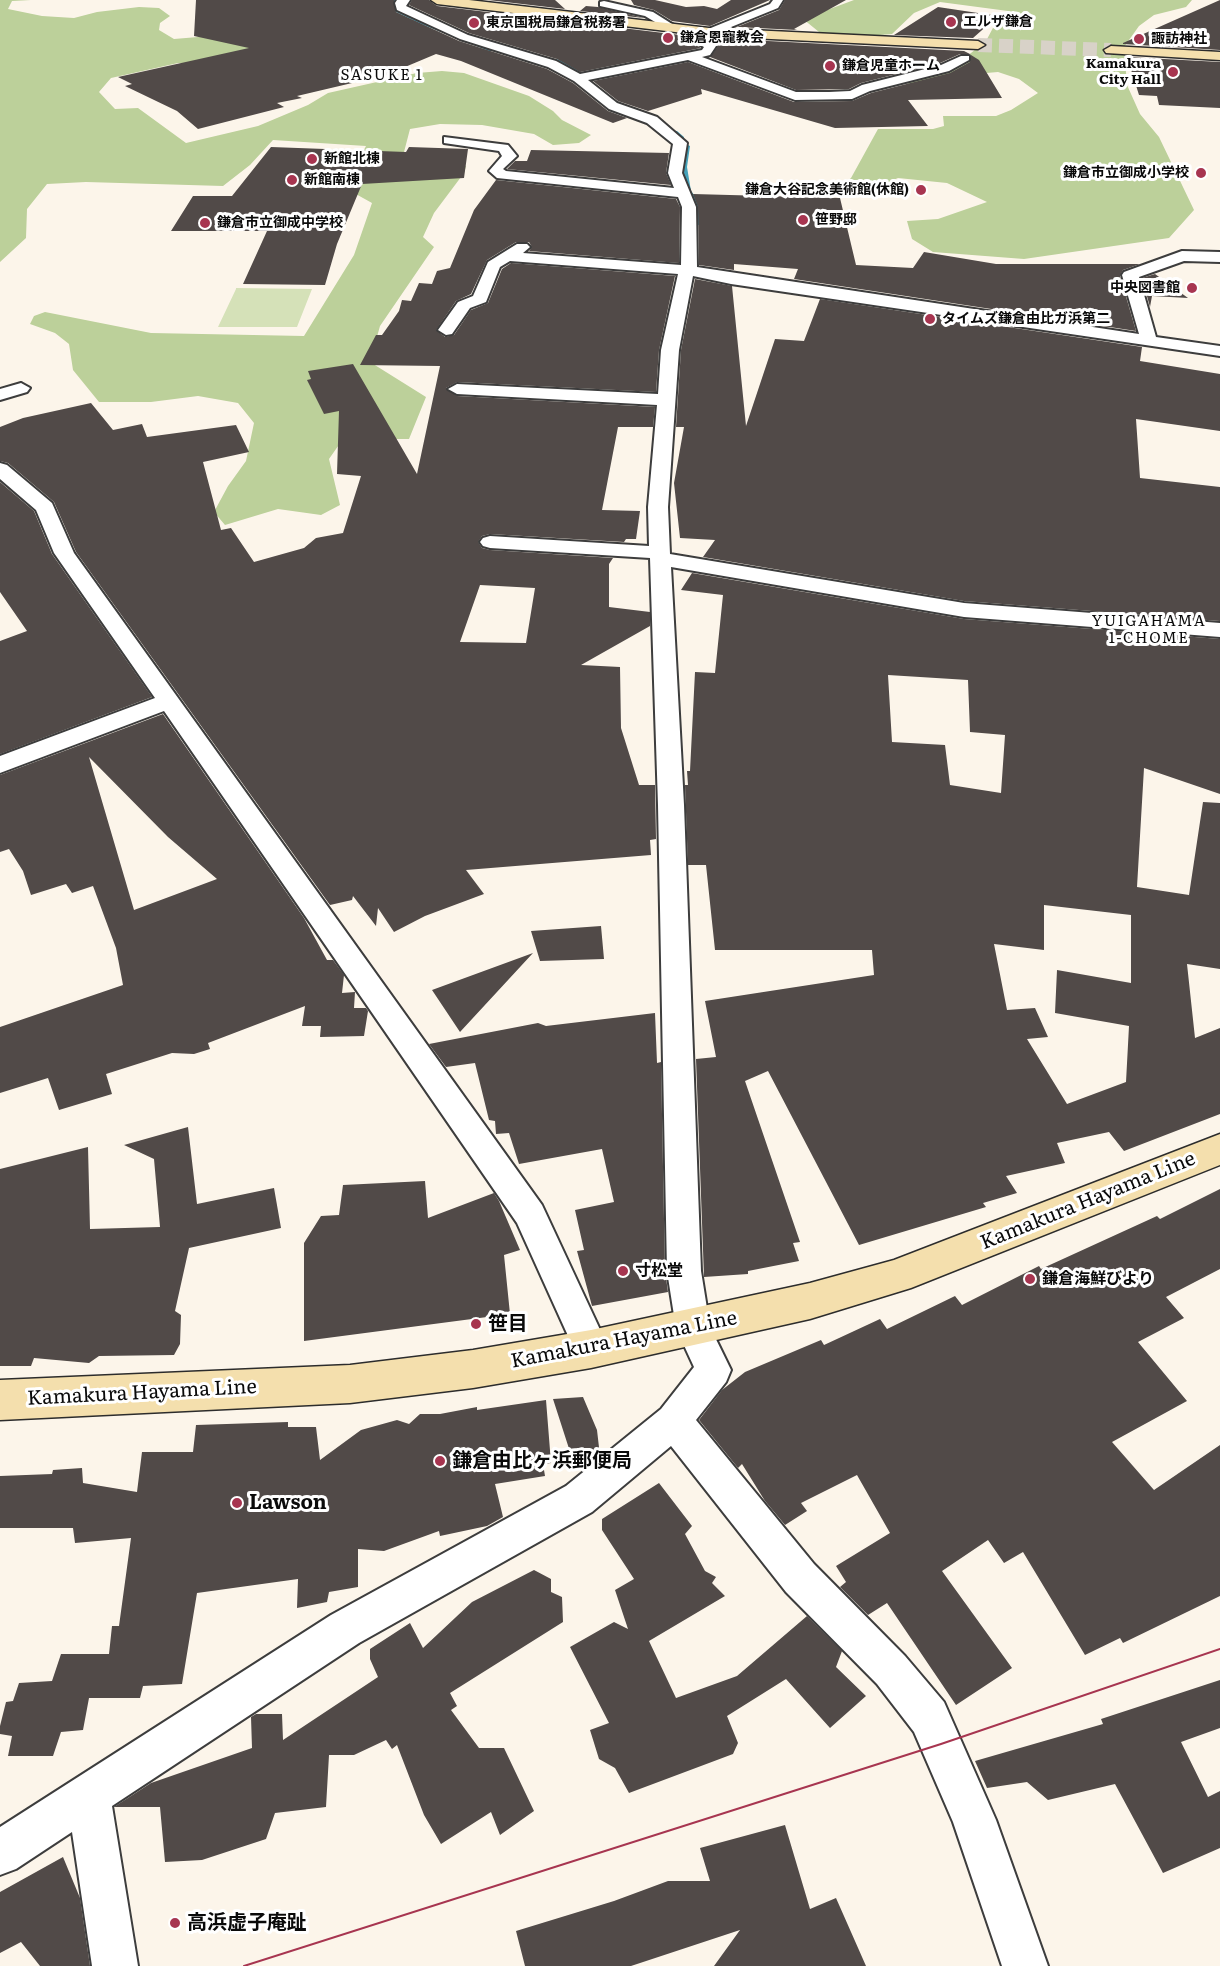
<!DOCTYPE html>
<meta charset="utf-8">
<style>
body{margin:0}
canvas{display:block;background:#fcf5ea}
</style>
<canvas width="1220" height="1966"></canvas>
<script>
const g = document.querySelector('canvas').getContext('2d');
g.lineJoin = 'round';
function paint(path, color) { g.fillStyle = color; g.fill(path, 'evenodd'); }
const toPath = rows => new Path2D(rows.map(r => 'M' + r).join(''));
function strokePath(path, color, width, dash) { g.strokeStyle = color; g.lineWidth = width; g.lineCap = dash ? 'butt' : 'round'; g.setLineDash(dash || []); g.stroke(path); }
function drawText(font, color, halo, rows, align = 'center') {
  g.font = font + ' Literata,"Noto Sans JP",serif'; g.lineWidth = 6; g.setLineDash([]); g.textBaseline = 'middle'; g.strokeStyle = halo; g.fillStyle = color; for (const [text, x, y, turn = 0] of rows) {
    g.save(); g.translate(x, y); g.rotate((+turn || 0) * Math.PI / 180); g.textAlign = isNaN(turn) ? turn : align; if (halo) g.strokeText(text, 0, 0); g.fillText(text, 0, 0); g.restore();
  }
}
paint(toPath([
 [236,289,236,288,312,289,297,327,218,327]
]), '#d5e1b8');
paint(toPath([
 [0,0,31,0,12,1,8,9,42,16,74,18,97,12,139,7,159,8,170,16,160,23,159,30,174,39,222,35,341,13,213,64,178,63,111,78,99,92,115,109,138,108,186,143,258,126,308,105,328,93,417,73,442,71,464,73,529,96,553,111,562,120,591,135,579,143,553,145,534,134,482,125,440,124,410,129,404,152,466,166,464,173,434,213,423,237,434,247,380,326,370,362,426,397,409,439,343,439,329,459,340,505,321,515,278,509,225,525,214,512,228,486,246,461,254,423,238,403,198,396,151,402,99,402,73,370,69,344,55,333,30,324,34,316,45,312,151,333,304,336,354,255,372,203,345,188,366,146,273,140,250,165,223,186,86,182,47,184,27,209,26,238,0,262],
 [854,0,1192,0,1186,7,1154,15,1139,26,1124,47,1127,85,1140,114,1159,137,1194,210,1169,238,1024,259,933,252,912,239,907,221,938,219,987,202,947,183,898,178,873,189,844,184,851,178,878,129,933,129,944,126,943,116,996,116,1011,110,1038,93,1019,79,998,72,951,76,912,86,900,79,961,61,986,41,994,26,1009,15,1008,11,940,2,914,13,892,34,855,37,824,36,803,19]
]), '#bcd09a');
paint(toPath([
 [393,0,398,0,394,3,397,9,423,22,492,49,511,51,489,51,421,24,394,11,390,3,393,0],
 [540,57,561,60,582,73,578,74,558,62,540,59,540,57],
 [673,131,677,131,684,137,684,139,680,139,673,133,673,131],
 [688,145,690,146,687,167,691,191,702,205,700,224,697,226,694,224,696,205,685,191,681,167,686,146,688,145]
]), '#45a2ba');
paint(toPath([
 [196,0,394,0,396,12,459,41,547,69,573,83,608,111,627,118,613,123,461,61,436,54,386,75,297,96,302,98,277,103,284,107,198,129,177,111,125,86,132,84,118,77,249,48,194,36],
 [412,0,429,0,437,6,689,36,690,42,701,48,580,72,557,59,469,33,409,5],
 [488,0,555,0,565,9],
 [631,0,655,0,686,7,704,6,717,9,731,0,770,0,710,26,672,21,654,10,634,5],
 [785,0,846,0,794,29,797,30,737,27,779,10],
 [1220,0,1220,50,1123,44,1123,43],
 [586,6,598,7,644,18,580,11],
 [938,7,998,16,973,38,894,35],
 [709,38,964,51,970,54,960,54,940,63,861,83,849,89,796,90,710,57,718,46],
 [971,55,979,60,1002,98,908,100,928,126,835,128,701,89,702,94,648,111,618,101,593,81,688,62,794,102,852,101,871,93,950,73,970,62],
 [1127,57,1220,62,1220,108,1159,105,1157,96,1139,95],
 [271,147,406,152,409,147,468,149,464,178,362,184,337,244,325,285,243,284,267,231,171,231,193,196,232,196],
 [531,150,669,153,666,173,671,185,507,169,515,161,527,161],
 [496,180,676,199,680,207,679,263,529,251,532,247,529,242,516,242,487,260,471,294,456,301,436,330,445,337,454,335,471,310,488,303,502,269,511,263,675,276,659,350,656,392,457,382,446,388,457,396,655,407,653,427,618,427,602,510,640,511,636,539,626,539,624,542,490,534,482,536,478,542,482,548,490,550,613,558,609,564,609,607,650,612,650,626,581,665,620,667,621,728,639,785,655,785,656,839,650,840,651,855,466,870,484,894,425,916,394,932,378,908,376,926,353,896,352,900,330,905,76,552,54,502,8,463,0,461,0,427,23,418,91,403,113,430,142,424,147,437,236,425,249,452,203,462,221,530,231,528,254,562,304,548,316,538,343,533,361,476,337,474,339,411,324,414,307,380,311,379,308,371,353,364,417,474,440,366,360,365,376,335,382,335,399,311,402,300,411,301,419,283,432,284,437,271,450,268,474,210],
 [480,585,535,588,526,643,460,642],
 [693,194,840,198,856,265,913,268,924,252,996,264,1140,264,1123,270,1120,276,1136,331,794,279,798,269,734,264,734,270,699,265,698,207],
 [1155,274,1188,298,1152,296,1150,307,1142,278],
 [695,279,732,286,746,426,775,339,804,341,820,299,1142,347,1140,361,1220,374,1220,431,1136,419,1140,478,1220,487,1220,621,964,601,703,557,715,540,680,538,674,483,684,427,676,427,681,350],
 [0,482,34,511,52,554,152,697,0,754,0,641,27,631,0,592],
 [692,573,964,619,1220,639,1220,794,1144,768,1137,887,1189,895,1203,802,1220,803,1220,969,1187,964,1195,1038,1220,1028,1220,1114,1124,1151,1109,1132,1057,1143,1065,1163,1006,1176,1017,1193,983,1203,986,1207,859,1245,768,1071,745,1081,800,1242,793,1243,799,1261,748,1271,748,1274,704,1277,696,1059,716,1057,705,1001,874,975,872,950,715,950,706,865,688,865,685,785,688,785,687,771,690,771,695,672,715,673,723,595,681,590],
 [888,675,968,680,970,732,1005,735,1001,793,950,785,945,745,892,742],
 [1044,905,1131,915,1131,983,1057,970,1055,1013,1129,1026,1126,1082,1067,1104,1027,1039,1048,1037,1035,1008,1007,1010,994,944,1044,950],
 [163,714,304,918,327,960,333,960,344,975,342,993,355,992,354,1008,366,1008,368,1011,364,1036,320,1037,321,1026,302,1026,305,1006,208,1043,210,1049,194,1054,172,1053,106,1074,112,1094,59,1110,48,1078,0,1093,0,1027,123,985,116,948,93,886,72,893,66,884,31,895,23,871,9,849,0,852,0,775],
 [89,757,168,837,217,879,134,910],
 [601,926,604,959,540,961,531,931],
 [533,953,460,1032,432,990],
 [655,1013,657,1063,661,1062,665,1271,668,1292,592,1306,577,1251,584,1250,575,1210,614,1202,602,1149,519,1164,509,1133,496,1134,495,1121,489,1120,475,1063,446,1067,429,1044,538,1023,546,1026],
 [188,1127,197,1204,274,1188,281,1228,189,1248,175,1311,181,1315,180,1344,174,1355,99,1356,89,1363,34,1358,31,1366,0,1366,0,1169,88,1147,90,1229,160,1227,154,1159,124,1145],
 [425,1181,428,1218,494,1193,499,1201,520,1250,504,1255,510,1314,304,1341,304,1243,321,1216,339,1215,343,1185],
 [1220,1189,1220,1269,1166,1297,1184,1318,1138,1342,1187,1401,1112,1442,1154,1490,1220,1445,1220,1596,1123,1643,1120,1638,1085,1655,1023,1552,1004,1563,988,1540,942,1571,1012,1668,956,1705,887,1603,868,1615,840,1587,846,1582,836,1566,890,1533,857,1475,801,1503,807,1511,785,1525,765,1501,742,1464,738,1468,699,1420,722,1390,745,1372,821,1340,824,1345,880,1319,887,1329,955,1296,962,1305,1039,1266,1041,1269,1157,1216,1160,1219],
 [583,1397,597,1430,600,1456,573,1461,553,1399],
 [546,1400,551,1463,543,1464,545,1476,495,1484,503,1517,487,1526,440,1536,439,1531,384,1551,358,1549,358,1587,329,1592,327,1602,297,1608,298,1579,197,1593,182,1684,143,1686,140,1698,89,1698,83,1730,61,1732,53,1756,8,1756,12,1736,0,1734,0,1726,6,1702,13,1701,19,1683,52,1681,61,1654,109,1654,112,1626,119,1626,131,1538,75,1543,73,1528,0,1528,0,1476,52,1474,53,1470,82,1468,83,1483,137,1492,142,1452,193,1452,196,1425,288,1422,288,1427,316,1427,320,1460,361,1430,397,1420,409,1424,420,1414,440,1414,477,1407,477,1410],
 [659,1483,692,1526,685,1534,705,1571,716,1577,712,1583,725,1596,649,1641,676,1698,737,1676,807,1616,842,1651,836,1667,866,1696,830,1728,786,1679,727,1716,738,1743,733,1754,629,1793,615,1768,599,1759,590,1730,609,1723,570,1647,614,1622,628,1629,615,1590,634,1579,602,1530,602,1519],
 [534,1570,551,1579,551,1592,562,1597,563,1622,450,1693,457,1706,451,1710,479,1748,504,1748,534,1811,500,1835,491,1812,441,1844,424,1815,397,1745,392,1749,386,1740,354,1755,329,1755,326,1807,275,1813,266,1839,202,1860,165,1862,160,1807,114,1807,151,1783,252,1748,251,1717,256,1714,282,1714,283,1740,378,1677,370,1659,370,1649,410,1623,423,1648,472,1602],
 [1220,1680,1220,1728,1181,1742,1208,1797,1220,1791,1220,1848,1163,1873,1115,1784,1048,1800,1027,1782,987,1788,975,1761,1103,1724,1101,1719],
 [785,1825,810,1909,836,1898,866,1966,714,1966,740,1930,631,1966,525,1966,516,1931,614,1901,668,1881,710,1881,700,1848],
 [63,1857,80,1898,90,1966,40,1966,21,1942,0,1953,0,1892]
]), '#514a48');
strokePath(toPath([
 [978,45,1111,50]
]), '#d8d2c8', 14, [14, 7]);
const street = toPath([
 [397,0,410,0,406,6,468,35,556,61,580,74,702,50,704,47,691,40,691,36,770,4,773,0,783,0,778,8,704,38,716,46,710,55,702,57,796,92,829,92,850,91,862,85,941,65,961,56,969,56,969,60,949,71,870,91,852,99,795,100,688,60,588,80,617,103,657,117,687,143,682,173,696,207,697,267,1139,334,1122,275,1124,272,1182,251,1220,252,1220,262,1184,261,1139,277,1156,337,1220,346,1220,356,731,284,693,276,679,350,668,507,670,554,964,603,1220,623,1220,637,964,617,671,567,684,805,701,1271,710,1327,731,1370,726,1382,696,1420,814,1564,905,1656,944,1702,996,1820,1048,1966,1002,1966,953,1822,914,1732,877,1684,786,1592,671,1446,592,1512,359,1643,112,1806,138,1966,92,1966,72,1832,16,1869,0,1875,0,1827,331,1615,566,1486,661,1409,694,1367,676,1328,667,1271,658,805,650,558,490,548,483,546,480,542,483,538,490,536,649,546,648,507,657,405,457,394,448,389,457,384,658,394,661,350,678,274,510,261,500,267,486,302,470,308,452,334,446,335,438,330,458,302,473,296,488,262,517,244,527,244,530,247,523,253,681,265,682,207,678,197,497,178,489,171,502,156,499,151,444,143,444,137,508,145,517,156,503,169,506,171,674,188,668,173,673,144,647,123,609,109,574,81,548,67,460,39,397,10,395,3,397,0],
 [604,1,653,12,680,29,670,31,645,16,600,6,600,2,604,1],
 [21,383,30,388,27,392,0,400,0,389,21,383],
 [0,463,7,465,52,503,74,553,542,1205,609,1349,603,1360,591,1365,579,1360,517,1223,164,711,0,773,0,756,155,698,54,553,36,510,0,479,0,463]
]);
const secondary = toPath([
 [431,0,469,0,709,28,978,41,985,45,978,49,709,36,437,4,431,0],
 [1111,46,1220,52,1220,60,1106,53,1104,50,1111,46],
 [1220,1134,1220,1165,911,1288,810,1319,591,1368,473,1388,350,1403,0,1420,0,1380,350,1365,473,1350,591,1330,810,1283,894,1260,1220,1134]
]);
strokePath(street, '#3d3d3d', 4);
strokePath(secondary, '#2c2c2c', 3);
paint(street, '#fff');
paint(secondary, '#f4dfad');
strokePath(toPath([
 [244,1966,941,1744,1220,1649]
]), '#a73550', 2);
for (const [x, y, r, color] of [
 [951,22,6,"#a73550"],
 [474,23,6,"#a73550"],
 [668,38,6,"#a73550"],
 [1139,39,6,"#a73550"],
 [830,66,6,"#a73550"],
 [1173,72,6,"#a73550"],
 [312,159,6,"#a73550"],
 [1201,173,6,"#a73550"],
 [292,180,6,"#a73550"],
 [921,190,6,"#a73550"],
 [803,220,6,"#a73550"],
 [205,223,6,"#a73550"],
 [1192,288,6,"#a73550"],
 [930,319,6,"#a73550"],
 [623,1271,6,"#a73550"],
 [1030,1279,6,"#a73550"],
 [476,1324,6,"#a73550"],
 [440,1461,6,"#a73550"],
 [237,1503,6,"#a73550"],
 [175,1923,6,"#a73550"]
]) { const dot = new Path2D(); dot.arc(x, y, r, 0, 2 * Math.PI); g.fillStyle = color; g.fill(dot); strokePath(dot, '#fff', 2); }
drawText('bold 14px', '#0a0a0a', '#fff', [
 ["エルザ鎌倉",963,22],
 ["東京国税局鎌倉税務署",486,23],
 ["鎌倉恩寵教会",680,38],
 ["諏訪神社",1151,39],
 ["Kamakura",1161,64,"right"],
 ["City Hall",1161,80,"right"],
 ["鎌倉児童ホーム",842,66],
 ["新館北棟",324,159],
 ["鎌倉市立御成小学校",1189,173,"right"],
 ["新館南棟",304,180],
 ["鎌倉大谷記念美術館(休館)",909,190,"right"],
 ["笹野邸",815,220],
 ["鎌倉市立御成中学校",217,223],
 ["中央図書館",1180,288,"right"],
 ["タイムズ鎌倉由比ガ浜第二",942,319]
], 'left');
g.letterSpacing = '1.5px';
drawText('15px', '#0a0a0a', '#fff', [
 ["SASUKE 1",382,76],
 ["YUIGAHAMA",1149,622],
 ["1-CHOME",1149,639]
]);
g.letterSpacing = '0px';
drawText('bold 16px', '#0a0a0a', '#fff', [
 ["寸松堂",635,1271],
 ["鎌倉海鮮びより",1042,1279]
], 'left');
drawText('20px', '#0a0a0a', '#fff', [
 ["Kamakura Hayama Line",1088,1201,-22],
 ["Kamakura Hayama Line",624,1340,-11],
 ["Kamakura Hayama Line",142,1393,-3]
]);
drawText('bold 20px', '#0a0a0a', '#fff', [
 ["笹目",488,1324],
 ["鎌倉由比ヶ浜郵便局",452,1461],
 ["Lawson",249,1503],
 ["高浜虚子庵趾",187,1923]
], 'left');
</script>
